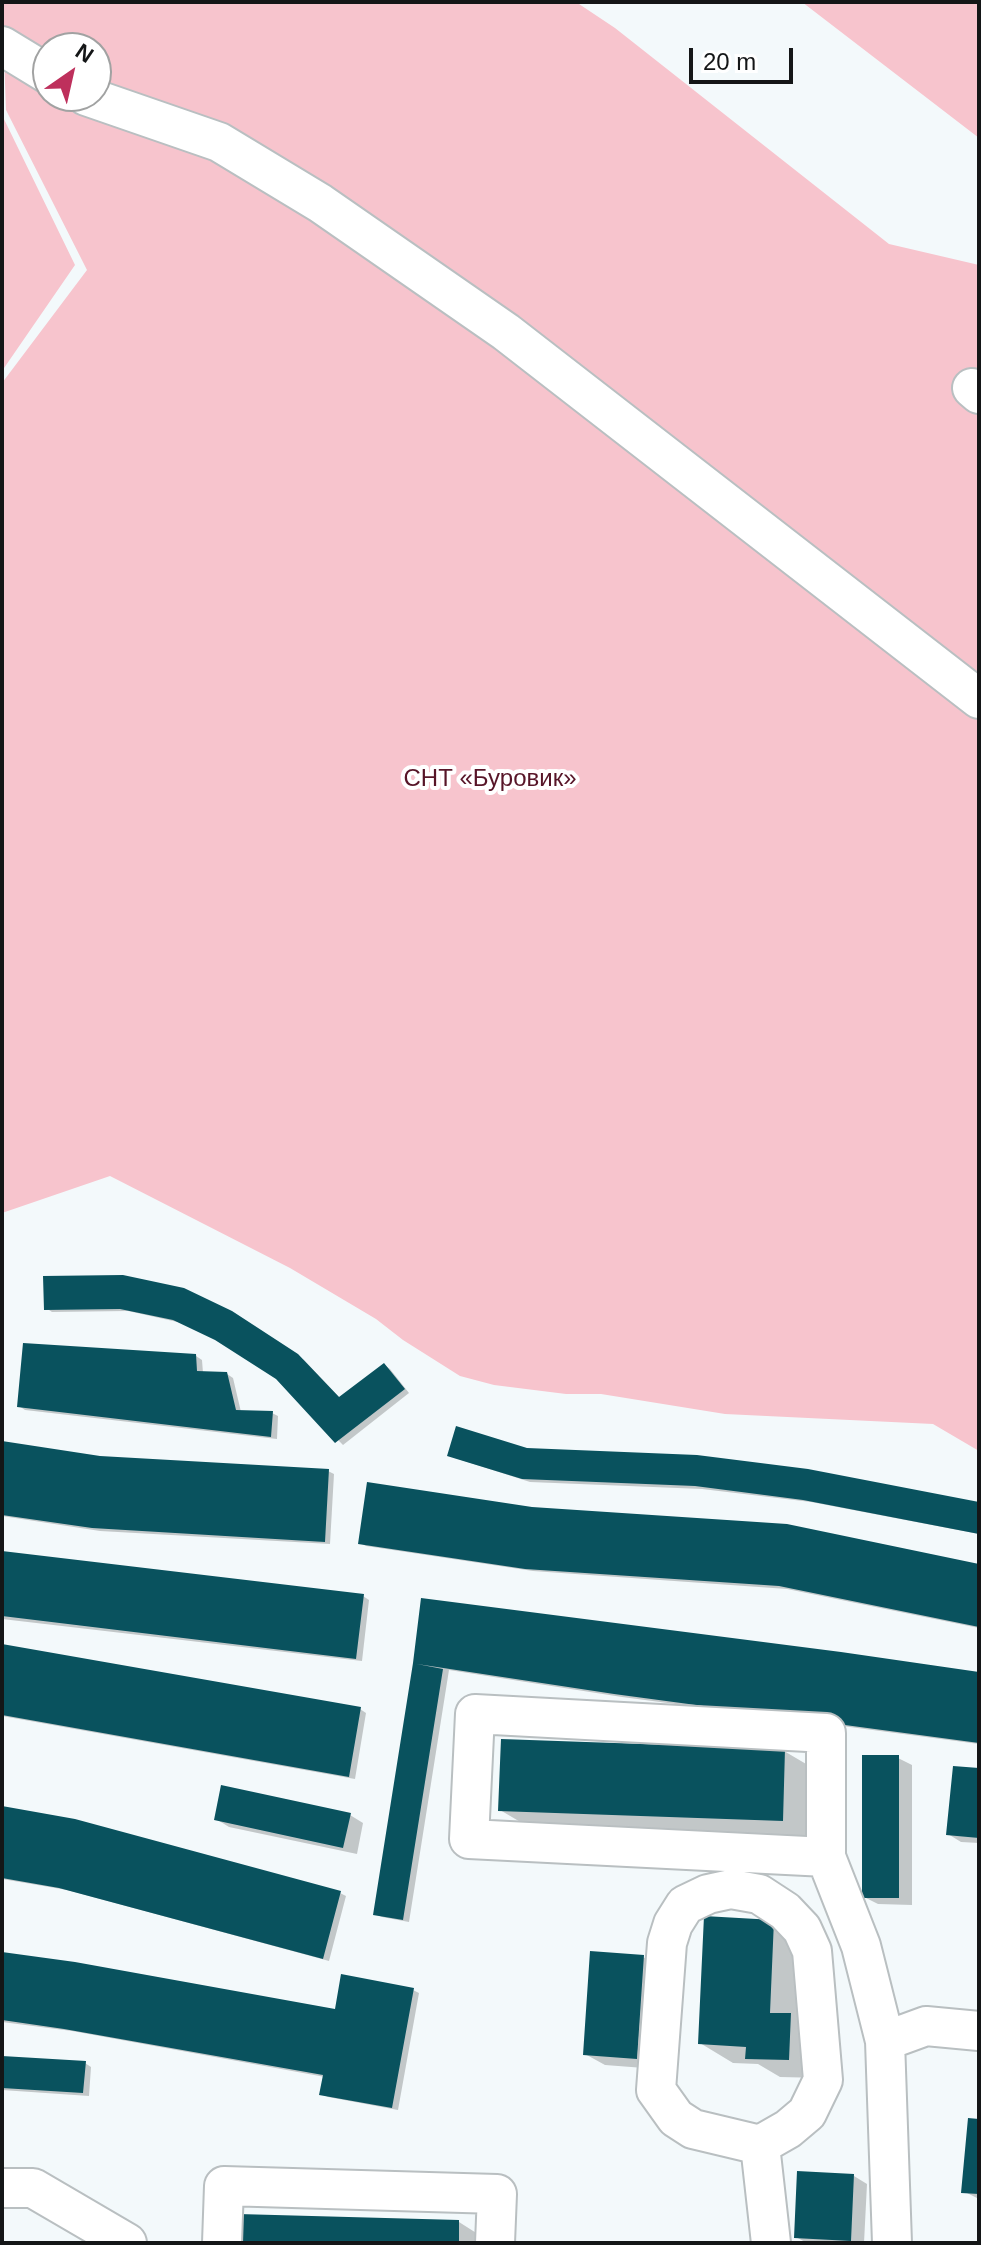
<!DOCTYPE html>
<meta charset="utf-8">
<style>
body{margin:0}
#map{position:relative;width:981px;height:2245px;overflow:hidden;background:#f3f9fb;font-family:Arial,sans-serif}
canvas{display:block}
.frame{position:absolute;inset:0;border:4px solid #141617;pointer-events:none}
.north{position:absolute;left:32px;top:32px;width:80px;height:80px;box-sizing:border-box;background:#fff;border:2px solid #a1a2a2;border-radius:50%;rotate:34deg;font-size:22px;font-weight:700;line-height:32px;text-align:center;color:#141617}
.north::after{content:'';display:block;margin:auto;width:28px;height:36px;background:#be305c;clip-path:polygon(50% 0,100% 100%,50% 72%,0 100%)}
.scale{position:absolute;left:689px;top:48px;width:104px;height:36px;box-sizing:border-box;border:4px solid #141617;border-top:0;padding-left:10px;font-size:24px;line-height:28px;white-space:nowrap;color:#141617;-webkit-text-stroke:6px #fff;paint-order:stroke}
</style>
<div id="map">
<canvas width="981" height="2245"></canvas>
<div class="frame"></div>
<div class="north">N</div>
<div class="scale">20 m</div>
</div>
<script>
const g = document.querySelector('canvas').getContext('2d');
g.lineJoin = 'round';
function paint(path, color) { g.fillStyle = color; g.fill(path, 'evenodd'); }
const toPath = rows => new Path2D(rows.map(r => 'M' + r).join(''));
function strokePath(path, color, width, dash) { g.strokeStyle = color; g.lineWidth = width; g.lineCap = dash ? 'butt' : 'round'; g.setLineDash(dash || []); g.stroke(path); }
function drawText(font, color, halo, rows, align = 'center') {
  g.font = font + ' Arial,sans-serif'; g.lineWidth = 8; g.setLineDash([]); g.textBaseline = 'middle'; g.strokeStyle = halo; g.fillStyle = color; for (const [text, x, y, turn = 0] of rows) {
    g.save(); g.translate(x, y); g.rotate((+turn || 0) * Math.PI / 180); g.textAlign = isNaN(turn) ? turn : align; if (halo) g.strokeText(text, 0, 0); g.fillText(text, 0, 0); g.restore();
  }
}
paint(toPath([
 [2,2,576,2,615,28,889,244,979,265,979,1451,933,1424,725,1414,601,1394,566,1394,494,1385,460,1376,403,1340,376,1319,290,1268,110,1176,2,1213,2,383,87,270,6,110],
 [48,48,96,48,96,96,48,96],
 [802,2,979,2,979,138],
 [2,115,75,265,2,371]
]), '#f7c4cd');
paint(toPath([
 [45,1278,239,1317,304,1360,341,1399,384,1365,390,1369,409,1393,343,1445,277,1378,221,1341,182,1323,128,1311,52,1312,46,1308],
 [196,1356,202,1360,203,1373,227,1374,233,1378,241,1412,272,1413,278,1416,277,1439,25,1410,19,1406],
 [2,1443,99,1458,328,1471,334,1474,330,1544,100,1531,2,1516],
 [527,1450,979,1504,979,1534,811,1502,702,1489,530,1482,455,1458],
 [532,1509,979,1565,979,1628,787,1589,533,1571,366,1546,360,1543],
 [2,1554,363,1596,369,1600,362,1661,2,1619],
 [2,1646,360,1709,366,1713,355,1779,2,1716],
 [415,1664,979,1674,979,1744,622,1697,449,1670,409,1922,382,1917,375,1914],
 [784,1751,818,1771,816,1839,534,1830,500,1810],
 [898,1758,912,1765,912,1905,878,1904,864,1897],
 [979,1770,979,1843,961,1842,948,1834],
 [2,1808,340,1893,346,1896,329,1961,67,1890,2,1879],
 [350,1815,363,1823,357,1854,229,1827,216,1819],
 [774,1922,807,1941,822,2078,780,2077,758,2064,733,2063,700,2043],
 [2,1954,337,2011,413,1990,419,1993,398,2110,328,2097,322,2094,325,2077,72,2031,2,2022],
 [643,1957,663,1968,657,2069,605,2065,585,2054],
 [2,2058,85,2063,91,2067,89,2096,2,2090],
 [979,2121,979,2199,963,2191],
 [854,2176,867,2184,864,2243,807,2243,796,2237],
 [459,2222,492,2243,239,2243]
]), '#0003');
paint(toPath([
 [123,1275,184,1288,232,1311,298,1354,339,1397,384,1363,405,1389,335,1443,276,1379,215,1340,173,1320,120,1309,44,1310,43,1276],
 [23,1343,196,1354,197,1371,227,1372,236,1410,273,1411,271,1437,17,1407],
 [456,1426,527,1448,697,1455,808,1469,979,1502,979,1534,803,1500,695,1486,522,1479,447,1456],
 [2,1441,100,1456,329,1469,325,1542,92,1528,2,1515],
 [367,1482,532,1507,787,1524,979,1564,979,1627,779,1586,525,1569,358,1544],
 [2,1551,364,1594,356,1659,2,1616],
 [421,1598,841,1652,979,1672,979,1743,614,1694,417,1664,443,1669,403,1920,373,1915,413,1663],
 [2,1644,361,1707,349,1777,2,1715],
 [501,1739,785,1749,783,1821,498,1811],
 [862,1755,899,1755,899,1898,862,1898],
 [953,1766,979,1768,979,1838,946,1835],
 [221,1785,351,1813,343,1848,214,1820],
 [2,1806,75,1819,341,1891,323,1959,59,1888,2,1878],
 [704,1916,774,1920,770,2013,791,2013,789,2060,745,2059,746,2047,698,2044],
 [590,1951,644,1955,637,2059,583,2055],
 [2,1952,75,1962,335,2009,341,1974,414,1988,392,2108,319,2095,323,2075,64,2029,2,2020],
 [2,2056,86,2061,83,2093,2,2088],
 [968,2118,979,2119,979,2194,961,2193],
 [797,2171,854,2174,851,2241,794,2238],
 [238,2214,459,2220,459,2243,237,2243]
]), '#09525e');
const minor = toPath([
 [2,46,48,74],
 [86,96,219,142,320,203,506,332,979,699],
 [972,388,979,394],
 [826,1857,469,1839,475,1714,826,1733,826,1857,861,1946,885,2041,892,2243],
 [731,1889,759,1894,785,1911,802,1929,812,1951,823,2080,807,2113,788,2129,760,2145,693,2129,676,2118,656,2090,667,1943,673,1924,685,1905,708,1894,731,1889],
 [885,2041,926,2026,979,2031],
 [760,2145,771,2243],
 [2,2188,33,2188,127,2243],
 [222,2243,224,2186,497,2194,495,2243]
]);
strokePath(minor, '#b9bfc1', 42);
strokePath(minor, '#fff', 38);
drawText('24px', '#571528', '#fff', [
 ["СНТ «Буровик»",490,779]
]);
</script>
